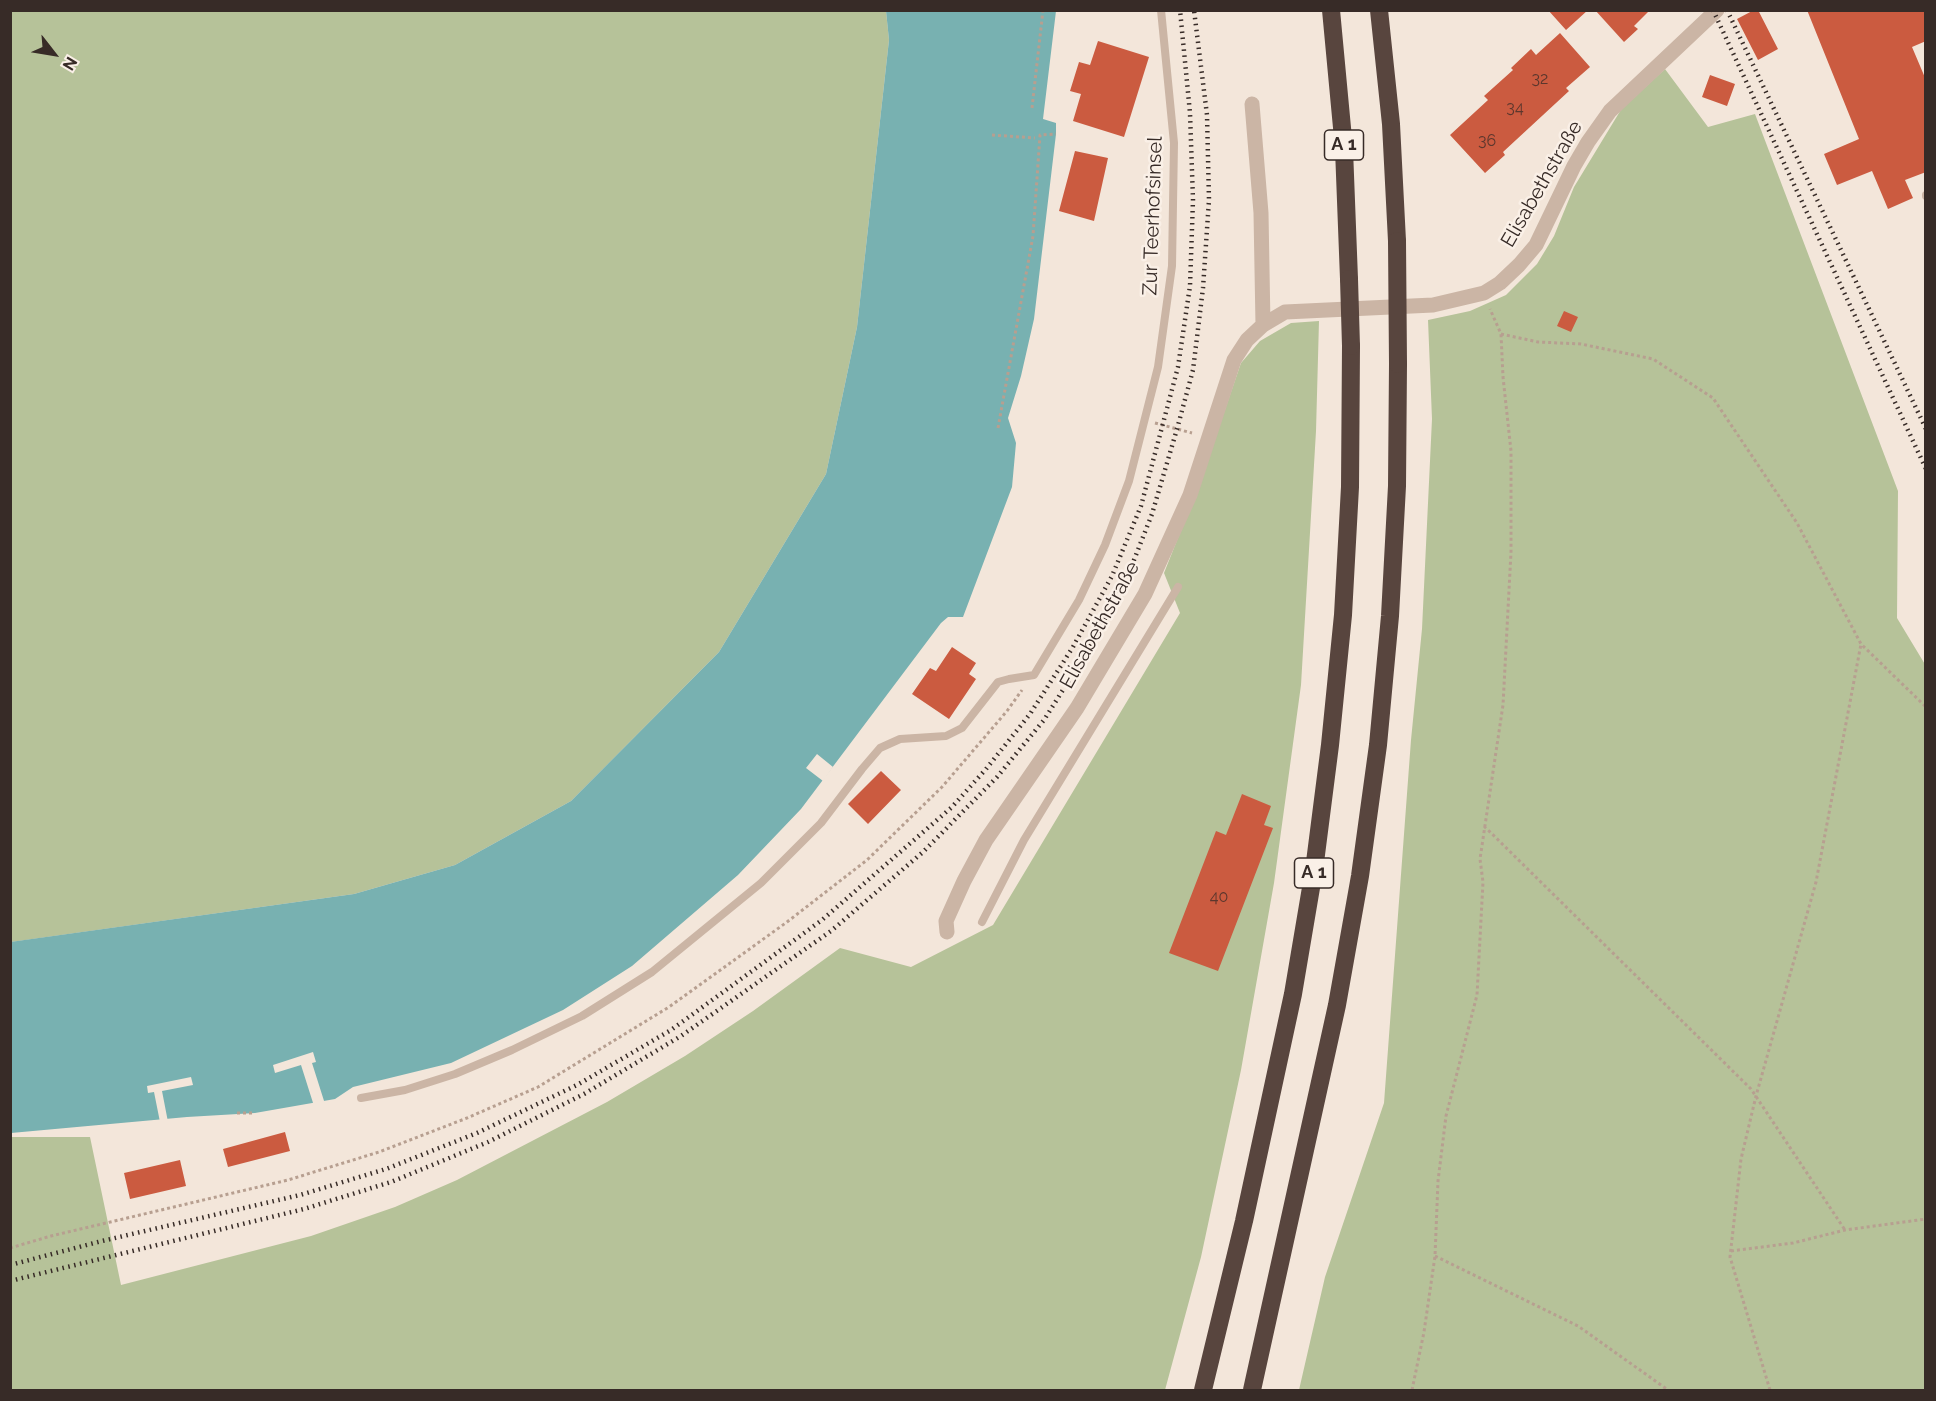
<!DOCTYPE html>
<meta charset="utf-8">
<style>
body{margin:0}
#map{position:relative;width:1936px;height:1401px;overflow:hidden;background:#f3e6da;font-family:Raleway,sans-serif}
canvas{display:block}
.frame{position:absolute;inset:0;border:12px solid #372b27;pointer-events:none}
.north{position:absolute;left:24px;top:24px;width:60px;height:60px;-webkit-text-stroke:4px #faf0e7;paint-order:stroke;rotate:121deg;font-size:16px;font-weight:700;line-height:24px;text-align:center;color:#372b27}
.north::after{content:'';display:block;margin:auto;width:21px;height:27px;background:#372b27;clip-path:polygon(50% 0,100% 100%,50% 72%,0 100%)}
</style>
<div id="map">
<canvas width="1936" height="1401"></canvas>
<div class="frame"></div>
<div class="north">N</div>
</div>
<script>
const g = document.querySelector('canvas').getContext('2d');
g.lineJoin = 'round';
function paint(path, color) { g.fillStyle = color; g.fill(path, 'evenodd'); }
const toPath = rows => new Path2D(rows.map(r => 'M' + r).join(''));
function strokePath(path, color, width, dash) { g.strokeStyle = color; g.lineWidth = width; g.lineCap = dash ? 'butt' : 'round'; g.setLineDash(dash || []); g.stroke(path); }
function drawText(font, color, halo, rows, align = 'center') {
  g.font = font + ' Raleway,sans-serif'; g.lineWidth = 5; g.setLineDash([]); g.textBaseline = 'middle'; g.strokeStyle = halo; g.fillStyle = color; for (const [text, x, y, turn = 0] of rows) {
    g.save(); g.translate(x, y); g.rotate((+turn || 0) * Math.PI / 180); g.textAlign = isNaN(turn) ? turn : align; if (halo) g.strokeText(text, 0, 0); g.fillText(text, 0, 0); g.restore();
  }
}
paint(toPath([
 [10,11,886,11,889,40,857,327,826,474,719,652,571,801,455,865,354,894,11,942],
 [1665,69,1708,127,1755,114,1898,491,1897,618,1926,666,1925,1390,1299,1390,1325,1277,1384,1103,1411,740,1422,629,1432,419,1428,320,1470,311,1506,295,1537,264,1554,236,1574,187,1622,108],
 [1319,321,1316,431,1301,685,1274,883,1241,1070,1201,1257,1165,1390,11,1390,11,1137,90,1137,121,1285,311,1236,395,1207,457,1180,607,1102,685,1056,753,1011,840,948,911,967,993,925,1180,613,1164,573,1199,485,1241,363,1260,341,1291,323]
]), '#b6c299');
paint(toPath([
 [886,11,1056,11,1043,119,1056,123,1056,134,1034,319,1021,376,1008,418,1016,443,1012,487,963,617,948,617,941,623,801,809,738,875,632,966,563,1010,451,1063,353,1087,335,1099,255,1113,187,1117,11,1133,10,942,354,894,455,865,571,801,719,652,826,474,857,327,889,40]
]), '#78b1b1');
paint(toPath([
 [817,754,833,767,823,781,806,768],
 [313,1052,316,1062,312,1063,325,1104,314,1106,301,1065,275,1073,273,1065],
 [191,1077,193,1085,162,1091,168,1122,160,1122,154,1092,148,1093,147,1086]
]), '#f3e6da');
paint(toPath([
 [1548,10,1588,10,1566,30],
 [1595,10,1650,10,1634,26,1638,29,1624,42],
 [1754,10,1758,10,1778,49,1758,60,1737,19],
 [1807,10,1926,10,1926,41,1912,47,1926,80,1926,172,1905,180,1913,198,1888,209,1872,171,1837,185,1824,154,1859,139],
 [1560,33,1590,67,1566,88,1569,91,1503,152,1505,155,1485,173,1450,135,1488,100,1484,96,1513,70,1511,68,1531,49,1536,55],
 [1098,41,1149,57,1124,137,1073,121,1081,94,1070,91,1079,62,1090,65],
 [1710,75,1735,84,1727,106,1702,97],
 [1075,151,1108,158,1094,221,1059,211],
 [1564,311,1578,317,1571,332,1557,326],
 [952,647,976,663,969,674,976,679,949,719,912,694,930,668,936,671],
 [881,771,901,790,868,824,848,804],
 [1242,794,1271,806,1264,825,1273,828,1218,971,1169,953,1216,831,1226,835],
 [285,1132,290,1151,228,1167,223,1149],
 [180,1160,186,1186,130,1199,124,1173]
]), '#cb5b40');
strokePath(toPath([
 [1032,108,1043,10],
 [992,135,1035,138],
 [1501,334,1538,342,1581,344,1653,359,1713,398,1797,523,1861,644,1926,707],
 [1155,423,1192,433],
 [998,428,1033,236,1040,135,1056,134],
 [1484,826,1751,1089,1845,1230],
 [237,1113,255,1113],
 [10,1248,51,1236,288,1180,379,1152,467,1118,538,1087,669,1007,787,922,867,860,942,787,1007,711,1022,690],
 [1731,1251,1793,1243,1845,1230,1926,1219],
 [1435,1256,1578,1326,1668,1390],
 [1412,1390,1424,1332,1435,1256,1438,1181,1446,1116,1477,995,1483,882,1480,859,1503,705,1511,552,1511,451,1503,377,1501,334,1490,309],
 [1770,1390,1730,1257,1741,1159,1756,1096,1816,882,1861,644]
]), '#b79f90', 3, [3, 3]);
strokePath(toPath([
 [1926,195,1926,196],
 [982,922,1024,840,1178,587],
 [361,1098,405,1090,455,1074,512,1050,582,1016,652,972,761,883,821,823,862,769,880,748,900,739,946,736,962,728,998,682,1009,679,1034,675,1079,600,1105,545,1129,481,1158,367,1172,266,1174,143,1161,10]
]), '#cbb5a5', 8);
strokePath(toPath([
 [1252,104,1261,213,1263,325],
 [947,932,946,921,964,881,986,840,1077,708,1145,594,1190,495,1234,360,1247,340,1263,325,1285,312,1433,305,1484,293,1500,283,1519,265,1536,245,1574,166,1588,142,1610,111,1717,10]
]), '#cbb5a5', 15);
strokePath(toPath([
 [1331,10,1344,149,1349,279],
 [1379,10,1391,124,1397,241],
 [1203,1390,1244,1221,1293,994,1314,870,1330,745,1343,615,1350,487,1351,346],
 [1252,1390,1337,1005,1360,876,1378,745,1390,616,1397,486,1398,364]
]), '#58453e', 18);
strokePath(toPath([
 [1713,10,1926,469],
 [1727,10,1926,429],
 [10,1265,102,1241,300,1195,386,1169,477,1133,577,1085,671,1030,822,920,952,807,986,769,1030,714,1073,647,1112,576,1141,506,1178,367,1190,286,1193,200,1190,113,1180,10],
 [10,1281,304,1209,391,1182,488,1142,584,1094,681,1036,831,931,923,852,997,777,1044,720,1085,655,1125,583,1152,514,1177,429,1193,370,1203,288,1209,200,1207,115,1194,10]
]), '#372b27', 4.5, [1.5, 4.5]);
strokePath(toPath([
 [1397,241,1398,364],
 [1349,279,1351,346]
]), '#58453e', 18);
drawText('16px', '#5c372d', null, [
 ["32",1540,79],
 ["34",1515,108],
 ["36",1487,141],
 ["40",1219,897]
]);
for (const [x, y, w] of [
 [1344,145,39],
 [1314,873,39]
]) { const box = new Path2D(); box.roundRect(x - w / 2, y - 15, w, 30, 4.5); g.fillStyle = '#faf0e7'; g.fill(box); strokePath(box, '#372b27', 1.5); }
drawText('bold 18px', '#372b27', null, [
 ["A 1",1344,145],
 ["A 1",1314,873]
]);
drawText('20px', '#372b27', '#faf0e7', [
 ["Elisabethstraße",1542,184,-60],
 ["Zur Teerhofsinsel",1153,216,-88],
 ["Elisabethstraße",1100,625,-61]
]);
</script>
